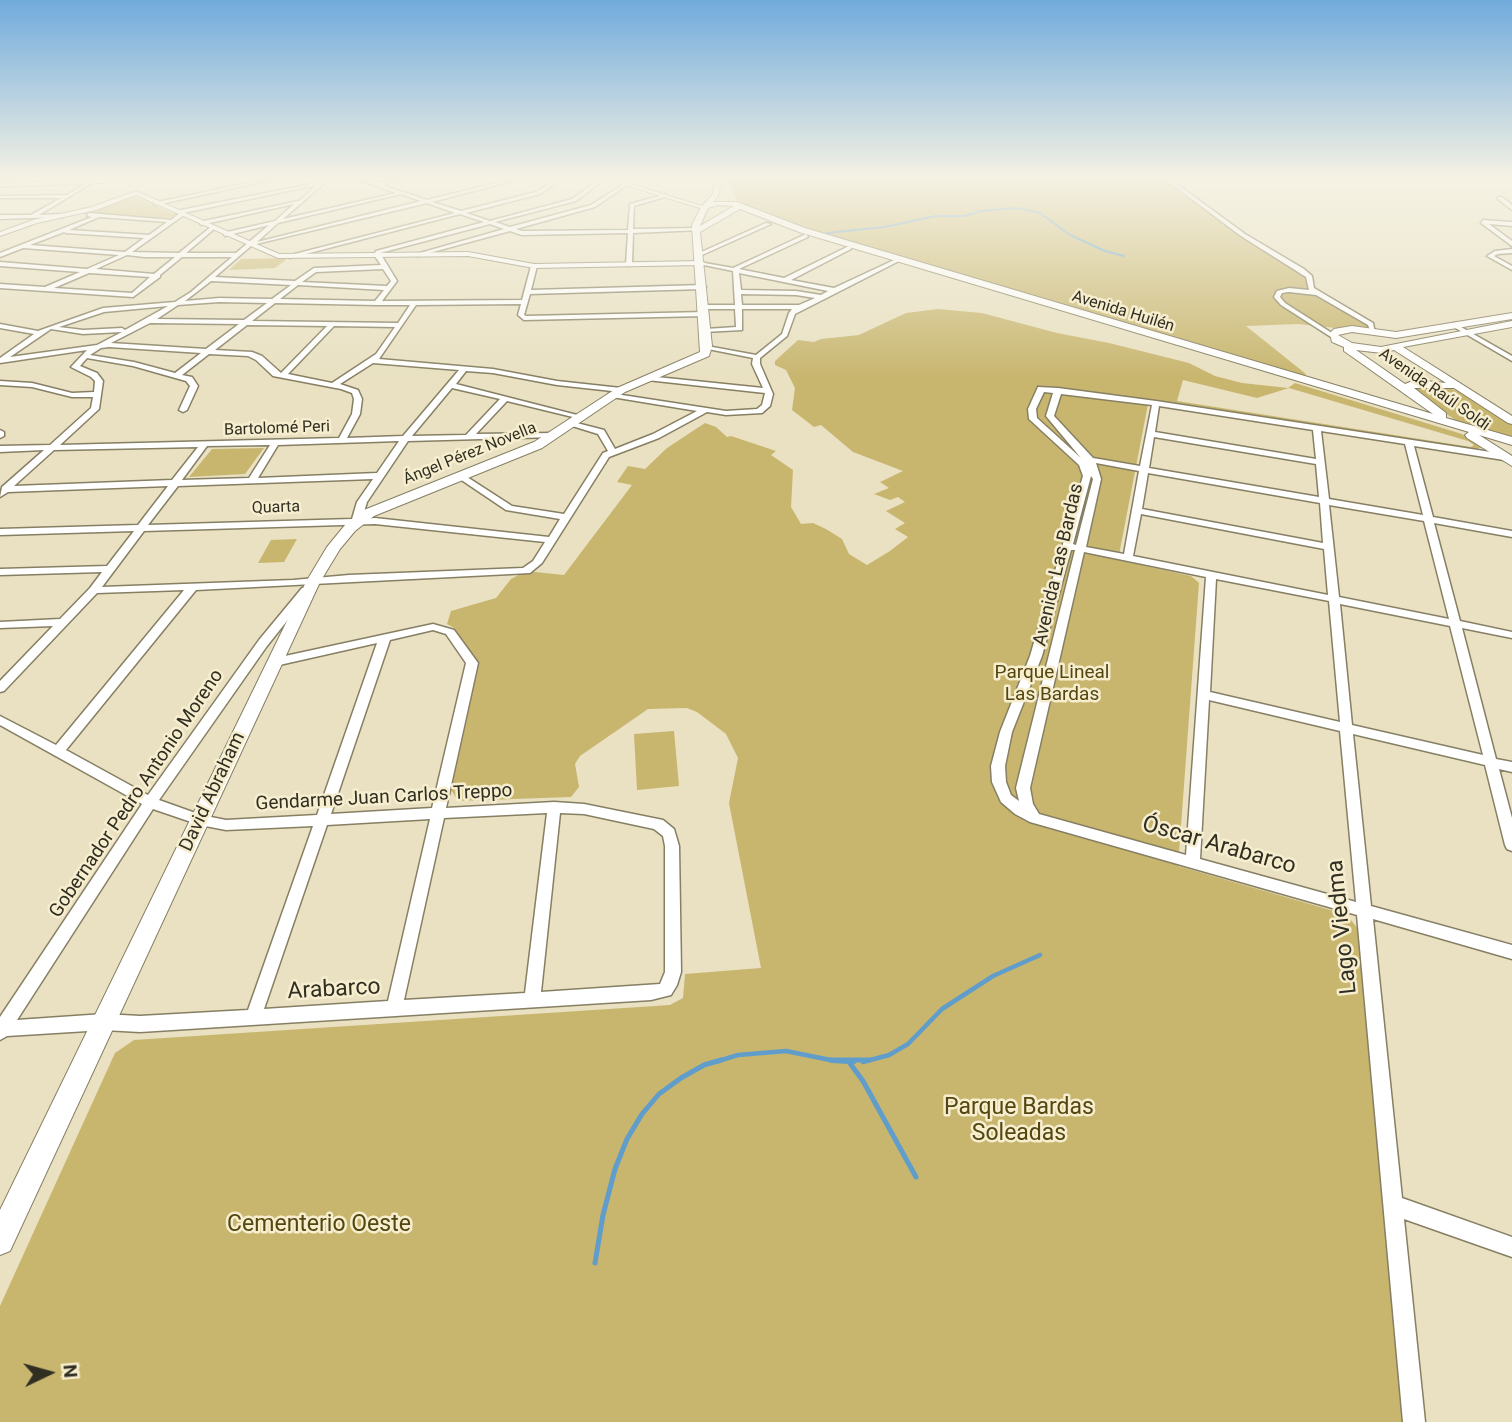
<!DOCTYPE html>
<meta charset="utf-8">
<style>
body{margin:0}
#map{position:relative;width:1512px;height:1422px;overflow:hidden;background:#e9e1c2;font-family:Roboto,sans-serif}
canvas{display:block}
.north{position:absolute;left:14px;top:1338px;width:70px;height:70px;-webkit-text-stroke:5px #f6eecf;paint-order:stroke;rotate:85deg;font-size:19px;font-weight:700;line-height:28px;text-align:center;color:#312e22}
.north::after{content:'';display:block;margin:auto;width:24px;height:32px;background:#312e22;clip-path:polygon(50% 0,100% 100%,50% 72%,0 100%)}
</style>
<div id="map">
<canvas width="1512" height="1422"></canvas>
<div class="north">N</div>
</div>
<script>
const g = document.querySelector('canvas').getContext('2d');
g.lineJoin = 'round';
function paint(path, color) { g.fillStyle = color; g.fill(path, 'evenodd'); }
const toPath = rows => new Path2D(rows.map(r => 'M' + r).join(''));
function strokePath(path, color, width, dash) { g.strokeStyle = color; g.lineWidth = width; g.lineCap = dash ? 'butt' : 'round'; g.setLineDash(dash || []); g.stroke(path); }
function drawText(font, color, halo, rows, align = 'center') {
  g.font = font + ' Roboto,sans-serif'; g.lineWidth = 5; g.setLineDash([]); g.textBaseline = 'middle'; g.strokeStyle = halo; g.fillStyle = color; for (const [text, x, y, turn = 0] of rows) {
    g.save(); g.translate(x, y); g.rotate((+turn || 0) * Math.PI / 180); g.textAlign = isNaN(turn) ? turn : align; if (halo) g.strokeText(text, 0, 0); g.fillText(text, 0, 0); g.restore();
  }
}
paint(toPath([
 [728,179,1167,179,1238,232,1307,273,1311,289,1371,324,1373,332,1298,324,1246,326,1306,374,1303,377,791,225,738,205],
 [133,196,176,215,163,220,82,214],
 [288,258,275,268,229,270,241,259],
 [938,309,982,313,1057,333,1109,343,1189,363,1215,376,1242,383,1288,388,1295,383,1462,434,1483,447,1472,450,1149,399,1118,560,1191,576,1199,583,1178,866,1341,913,1351,920,1358,929,1403,1422,0,1422,0,1306,115,1053,134,1040,670,1005,683,998,685,974,761,968,729,803,738,758,726,734,697,712,687,708,648,709,580,756,575,764,579,787,571,797,458,801,451,790,479,663,454,628,447,624,451,611,496,598,511,579,526,571,564,575,632,485,617,482,628,466,645,469,667,448,705,423,716,427,727,437,731,436,776,451,771,455,793,470,791,507,801,524,813,523,826,529,842,539,849,554,867,565,890,551,908,537,895,529,905,523,886,511,905,502,898,497,890,500,874,494,889,488,880,482,903,471,853,452,821,425,814,427,792,410,795,388,786,370,775,365,775,361,798,340,814,342,821,339,859,335,906,313],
 [1183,380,1257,398,1289,388,1468,441,1474,445,1471,447,1177,401],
 [1412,385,1445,386,1457,391,1512,424,1512,439,1460,423,1412,391],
 [264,448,245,474,189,477,212,449],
 [297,539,284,562,258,563,271,540],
 [674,731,679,786,637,790,634,734]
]), '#c8b66f');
strokePath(toPath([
 [827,233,884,227,936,216,964,216,981,211,1017,208,1040,213,1070,235,1105,251,1124,256]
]), '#609dcb', 2);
strokePath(toPath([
 [715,1062,738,1055,786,1051,835,1061,854,1062],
 [863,1062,889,1055,908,1044,942,1009,993,976,1040,955]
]), '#609dcb', 4.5);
strokePath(toPath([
 [830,1060,870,1060],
 [849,1062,863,1081,916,1177],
 [595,1263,603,1215,615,1169,627,1139,642,1114,659,1094,681,1078,704,1065,721,1060]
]), '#609dcb', 5);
const minor = toPath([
 [266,179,276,179,156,205,153,203,266,179],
 [324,179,329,179,283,219,396,193,357,179,376,183,403,179,382,185,427,200,512,179,520,179,432,202,461,211,536,192,557,179,563,179,540,194,466,213,490,221,572,199,600,179,605,179,576,201,495,222,510,227,591,205,625,183,627,185,595,207,516,229,522,231,628,230,630,204,666,194,668,196,634,206,633,229,698,228,701,230,633,233,632,264,629,266,626,264,628,233,522,235,510,231,418,256,413,255,504,229,490,224,380,253,397,281,382,301,522,300,531,266,534,264,537,266,531,290,703,285,706,287,703,289,530,294,524,315,526,316,705,312,708,314,705,316,524,320,518,315,521,304,416,305,379,359,493,369,557,381,621,388,625,390,621,392,557,385,493,373,466,371,456,384,585,417,581,419,507,401,476,434,555,433,559,435,555,437,408,441,367,502,362,519,375,518,549,537,560,519,506,510,457,477,464,475,512,506,564,514,603,453,608,451,598,434,569,425,569,421,604,430,615,449,653,434,697,411,612,397,608,395,609,393,726,411,757,409,762,405,765,393,647,380,643,378,647,376,763,388,752,364,753,358,703,348,707,346,756,355,782,334,789,313,792,309,742,309,742,330,704,332,704,330,706,329,736,327,735,309,704,309,701,307,704,305,735,305,733,271,699,264,699,262,733,268,806,234,808,237,739,269,784,278,847,247,851,247,851,249,791,280,834,288,894,260,899,261,795,314,787,336,760,358,760,364,773,394,770,406,762,413,726,415,707,412,659,438,609,457,542,563,530,573,196,590,66,750,148,795,259,640,302,588,310,588,311,590,310,592,267,646,159,800,201,815,226,820,317,815,377,643,275,666,271,665,269,662,271,659,433,624,454,630,478,663,446,808,554,802,584,804,663,820,674,829,679,846,681,972,677,985,671,995,651,1000,140,1032,104,1030,7,1036,0,1040,0,1017,142,804,0,725,0,716,56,745,184,590,97,593,4,691,0,692,0,681,53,626,0,628,0,622,60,619,90,588,102,572,0,575,0,569,107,566,134,531,0,535,0,529,138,525,168,486,8,492,0,497,2,487,44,450,0,452,0,446,50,445,91,408,93,397,72,397,32,387,0,385,0,381,32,383,72,393,94,392,95,381,91,377,71,367,87,350,0,363,0,358,34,334,0,328,0,324,38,331,103,308,175,302,191,292,232,257,182,257,160,275,160,277,133,297,0,288,0,284,45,287,80,272,0,266,0,262,87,269,119,255,23,248,0,257,0,253,92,217,87,216,89,213,171,220,180,213,176,213,176,211,321,182,324,179],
 [317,185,299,201,199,222,201,225,294,204,275,221,223,233,225,236,269,225,236,253,186,253,214,229,212,226,179,253,132,252,184,215,183,213,317,185],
 [401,194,421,201,257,242,278,223,401,194],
 [427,203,455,213,287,256,290,258,460,214,484,222,376,251,374,255,381,265,314,268,295,281,215,277,252,245,427,203],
 [99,217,167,222,149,235,69,230,99,217],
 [64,232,66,233,144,238,125,252,30,245,64,232],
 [127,255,144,257,175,257,154,274,96,269,127,255],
 [383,269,391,281,387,286,302,282,316,272,383,269],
 [89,273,150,277,132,293,54,288,89,273],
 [739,273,828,291,821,295,796,291,741,290,739,273],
 [211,281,291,285,272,299,219,298,185,301,211,281],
 [298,285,384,290,375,301,280,299,298,285],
 [741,294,796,295,815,298,799,305,742,305,741,294],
 [219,302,267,303,244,320,157,319,178,305,219,302],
 [275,303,377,305,410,305,398,323,252,321,275,303],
 [168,306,125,330,122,328,83,330,59,327,104,312,168,306],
 [150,323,239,324,206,349,111,343,150,323],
 [247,325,327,326,281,373,262,356,252,352,215,350,247,325],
 [334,326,395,327,376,354,332,383,288,374,334,326],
 [51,329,83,334,122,332,97,345,10,357,51,329],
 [109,347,201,353,175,373,134,362,90,355,101,348,109,347],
 [209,354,248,356,256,360,273,376,341,389,352,393,354,399,352,414,339,438,60,445,99,409,103,381,97,373,80,366,87,358,133,366,186,381,190,386,179,410,183,412,187,410,198,386,192,377,182,375,209,354],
 [373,363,459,370,403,436,347,438,360,414,362,399,358,390,340,384,373,363],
 [452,388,500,399,466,435,412,436,452,388],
 [399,441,377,473,258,478,278,445,399,441],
 [270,445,249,478,182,480,207,446,270,445],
 [198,447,172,480,14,486,54,450,198,447],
 [373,479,357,502,352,519,148,525,178,486,373,479],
 [375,524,545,542,533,561,523,568,349,575,293,580,102,587,144,531,375,524],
 [433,630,446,634,466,663,432,808,331,814,390,640,433,630],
 [153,809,200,825,226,830,313,826,248,1010,140,1016,104,1014,17,1020,153,809],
 [547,813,525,993,404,1000,444,818,547,813],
 [560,813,584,814,654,829,663,836,665,846,665,972,660,984,541,992,560,813],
 [430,819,388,1001,264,1009,327,825,430,819],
 [1165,179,1170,179,1245,234,1304,269,1312,276,1314,288,1373,323,1375,333,1371,333,1368,325,1316,295,1289,292,1282,293,1280,297,1285,303,1335,335,1335,337,1331,337,1281,305,1274,297,1277,291,1289,288,1309,290,1306,277,1241,236,1165,179],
 [88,182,92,183,39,215,61,214,63,217,0,219,0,215,31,215,61,198,0,198,0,196,67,195,88,182],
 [1498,197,1502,197,1512,205,1512,210,1498,199,1498,197],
 [1483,220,1512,222,1512,226,1489,224,1512,241,1512,246,1481,223,1483,220],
 [766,223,771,224,702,255,697,254,766,223],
 [1512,249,1512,253,1498,254,1494,256,1512,266,1512,270,1487,256,1495,251,1512,249],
 [1454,323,1512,356,1512,361,1452,326,1451,325,1454,323],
 [1038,387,1058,388,1156,401,1504,454,1508,457,1504,460,1414,446,1433,517,1512,531,1512,537,1434,523,1460,621,1512,632,1512,638,1462,628,1496,759,1512,762,1512,772,1499,769,1512,818,1512,851,1507,849,1505,845,1485,765,1353,734,1371,906,1512,945,1512,959,1373,919,1402,1198,1512,1237,1512,1257,1404,1219,1425,1422,1403,1422,1357,915,1030,822,1015,814,1001,802,992,782,991,766,1000,732,1030,656,1083,476,1079,465,1029,419,1028,409,1038,387],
 [1044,392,1053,393,1046,416,1081,458,1037,418,1036,409,1044,392],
 [1061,394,1152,405,1140,466,1093,458,1054,416,1061,394],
 [1159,406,1313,430,1316,459,1155,432,1159,406],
 [1321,431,1405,444,1423,515,1329,499,1321,431],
 [1154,437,1316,464,1319,497,1149,468,1154,437],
 [1096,463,1139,471,1124,554,1086,547,1101,479,1096,463],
 [1148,473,1320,503,1323,543,1142,509,1148,473],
 [1091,476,1093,479,1076,545,1073,544,1091,476],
 [1329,505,1424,521,1449,619,1339,597,1329,505],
 [1141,514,1324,549,1328,595,1133,556,1141,514],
 [1071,550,1075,550,1016,788,1019,801,1011,795,1006,782,1005,766,1012,732,1042,656,1071,550],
 [1084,552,1206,577,1186,855,1039,814,1033,804,1030,788,1084,552],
 [1216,579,1329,601,1340,722,1210,692,1216,579],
 [1340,604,1450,626,1483,755,1352,725,1340,604],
 [1209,700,1340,731,1356,902,1200,859,1209,700],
 [0,430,4,432,4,436,0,438,0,430]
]);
const tertiary = toPath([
 [605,179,615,179,708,208,703,209,605,179],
 [136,191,279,254,468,252,534,264,701,261,705,263,701,265,534,268,468,256,278,258,136,195,96,210,37,223,0,236,0,232,33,220,92,207,136,191]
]);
const secondary = toPath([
 [123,179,197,179,0,187,0,183,123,179],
 [714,179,720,179,719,194,713,202,737,202,805,228,1433,414,1344,351,1344,347,1332,342,1330,333,1334,329,1352,326,1396,332,1512,313,1512,319,1396,338,1352,332,1338,335,1352,343,1381,347,1512,321,1512,327,1403,347,1512,416,1512,424,1508,423,1454,388,1414,388,1446,413,1446,418,1512,437,1512,445,1479,435,1512,456,1512,466,1467,438,1465,435,1469,432,799,232,740,209,700,232,712,346,709,356,625,392,542,448,374,516,355,531,340,549,320,582,10,1251,0,1255,0,1210,306,582,327,547,345,525,364,510,534,442,617,388,700,352,692,225,701,207,713,194,714,179],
 [718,205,734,206,700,226,708,208,718,205],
 [1356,350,1382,353,1394,350,1446,383,1415,380,1405,384,1356,350]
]);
const primary = toPath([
 [3,179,15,179,0,185,0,180,3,179]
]);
strokePath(minor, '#867f63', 3);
strokePath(tertiary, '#867f63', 2);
strokePath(secondary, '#867f63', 2);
strokePath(primary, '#94682a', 3);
paint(minor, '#fff');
paint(tertiary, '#fff');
paint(secondary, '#fff');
paint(primary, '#dfb882');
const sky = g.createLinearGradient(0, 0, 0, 378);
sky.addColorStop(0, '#71abdc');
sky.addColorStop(0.47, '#f5f2e4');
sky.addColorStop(1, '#f5f2e400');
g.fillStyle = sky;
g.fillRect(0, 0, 1512, 378);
drawText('16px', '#312e22', '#f6eecf', [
 ["Avenida Huilén",1123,312,17],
 ["Avenida Raúl Soldi",1434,390,35],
 ["Bartolomé Peri",277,429,-2],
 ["Ángel Pérez Novella",470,454,-22],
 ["Quarta",276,508,-2]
]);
drawText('19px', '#312e22', '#f6eecf', [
 ["Avenida Las Bardas",1059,565,-77],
 ["David Abraham",213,792,-65],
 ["Gobernador Pedro Antonio Moreno",137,794,-56],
 ["Gendarme Juan Carlos Treppo",384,798,-3]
]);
drawText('19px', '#54460f', '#f6eecf', [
 ["Parque Lineal",1052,673],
 ["Las Bardas",1052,695]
]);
drawText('23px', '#312e22', '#f6eecf', [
 ["Óscar Arabarco",1219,846,16],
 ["Lago Viedma",1343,927,-96],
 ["Arabarco",334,990,-3]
]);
drawText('23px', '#54460f', '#f6eecf', [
 ["Parque Bardas",1019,1108],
 ["Soleadas",1019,1134],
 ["Cementerio Oeste",319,1225]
]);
</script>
